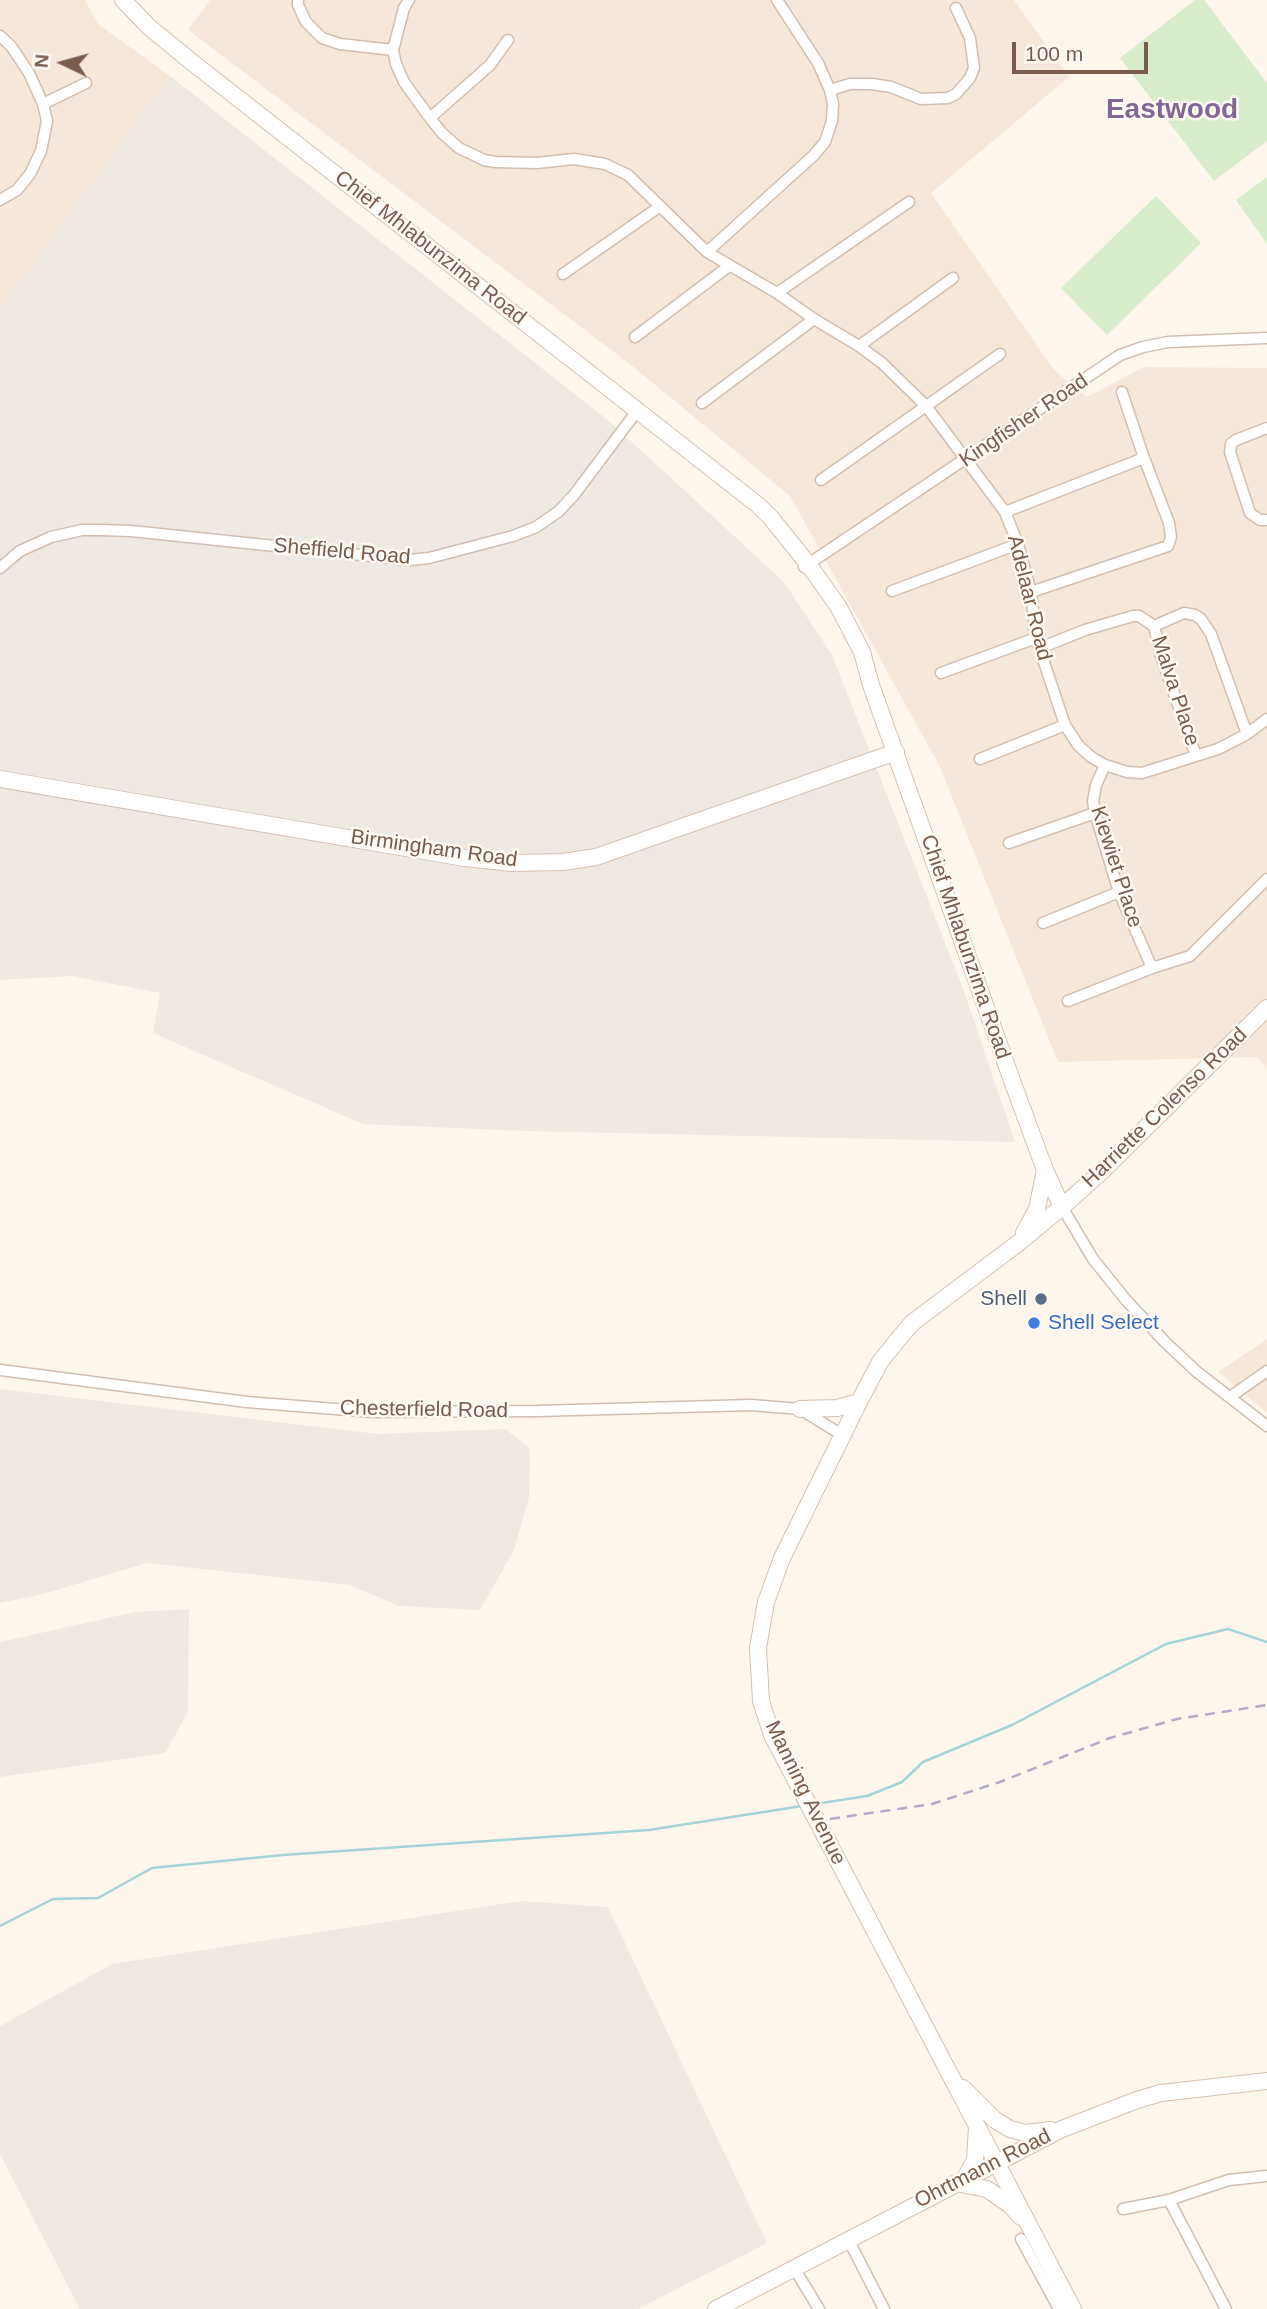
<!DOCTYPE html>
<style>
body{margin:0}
#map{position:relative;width:1267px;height:2309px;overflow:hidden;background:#fdf6ec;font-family:Helvetica,sans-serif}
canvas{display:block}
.north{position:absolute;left:28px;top:28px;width:70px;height:70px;-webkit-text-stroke:5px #fffaf3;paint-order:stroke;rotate:275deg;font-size:19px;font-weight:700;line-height:28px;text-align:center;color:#7a5c4d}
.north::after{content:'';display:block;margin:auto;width:24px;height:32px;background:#7a5c4d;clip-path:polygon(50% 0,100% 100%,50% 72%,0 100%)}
.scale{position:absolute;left:1012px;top:42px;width:136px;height:32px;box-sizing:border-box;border:4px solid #7a5c4d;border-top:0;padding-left:9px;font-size:21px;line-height:24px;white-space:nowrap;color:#7a5c4d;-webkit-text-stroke:5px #fffaf3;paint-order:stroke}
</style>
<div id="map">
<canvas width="1267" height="2309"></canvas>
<div class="north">N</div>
<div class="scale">100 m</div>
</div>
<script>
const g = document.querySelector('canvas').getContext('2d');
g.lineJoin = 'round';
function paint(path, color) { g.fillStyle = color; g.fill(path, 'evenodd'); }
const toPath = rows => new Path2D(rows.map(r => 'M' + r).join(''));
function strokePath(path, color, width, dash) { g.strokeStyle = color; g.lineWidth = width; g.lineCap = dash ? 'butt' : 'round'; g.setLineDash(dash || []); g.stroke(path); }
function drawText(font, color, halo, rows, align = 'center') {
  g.font = font + ' Helvetica,sans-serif'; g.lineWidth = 5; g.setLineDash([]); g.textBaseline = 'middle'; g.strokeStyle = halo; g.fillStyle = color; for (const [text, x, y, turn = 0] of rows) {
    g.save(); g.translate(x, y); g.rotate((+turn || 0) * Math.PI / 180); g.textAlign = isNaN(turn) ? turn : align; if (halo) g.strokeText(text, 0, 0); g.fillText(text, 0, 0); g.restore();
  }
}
paint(toPath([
 [0,0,85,0,98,24,170,76,0,309],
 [210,0,1014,0,1069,77,931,193,1054,370,1087,397,1144,367,1267,368,1267,1071,1258,1057,1058,1062,940,767,790,496,631,365,188,30],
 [1267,1339,1267,1413,1218,1372]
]), '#f5e8da');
paint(toPath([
 [170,76,609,421,784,582,832,655,964,991,1015,1142,524,1131,363,1124,153,1033,160,993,72,976,0,980,0,309],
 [0,1389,378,1434,505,1429,530,1448,529,1497,514,1550,480,1610,399,1606,350,1585,147,1563,43,1594,0,1603],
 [189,1609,188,1712,165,1753,0,1777,0,1642,135,1612],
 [521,1901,608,1907,767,2243,638,2309,80,2309,0,2154,0,2026,112,1964]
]), '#efe9e4');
paint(toPath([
 [1195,0,1204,0,1267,83,1267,141,1214,181,1120,58],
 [1267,177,1267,244,1236,200],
 [1156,196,1201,243,1107,335,1061,288]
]), '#d8ecc9');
strokePath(toPath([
 [815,1804,867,1796,902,1782,923,1762,1012,1725,1166,1644,1228,1629,1267,1642],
 [0,1926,53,1899,98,1898,152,1868,283,1855,649,1830,802,1806]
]), '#a5d3da', 2.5);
const street = toPath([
 [298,0,298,5,306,22,322,38,340,44,393,50],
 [409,0,404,8,393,50,396,64,404,82,430,118,442,133,459,148,484,160,496,162,537,163,574,159,605,164,628,175,707,252,777,293,814,319,859,346,882,363,926,406,1005,512,1018,544,1031,592,1036,638,1065,725,1078,745,1091,757,1105,765,1127,772,1142,773,1218,749,1247,734,1267,719],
 [0,36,11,46,29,73,43,104,47,121,41,151,30,174,17,190,0,200],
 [830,90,850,84,872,84,891,87,921,99,948,98,956,94,970,78,974,68,970,38,956,8],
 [43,104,86,83],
 [430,118,490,65,508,40],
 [707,252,813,156,825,142,832,121,833,104,830,90,818,63,777,0],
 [563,274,659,207],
 [777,293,909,202],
 [635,337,729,266],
 [859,346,953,278],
 [702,403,814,319],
 [1267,428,1236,440,1231,444,1230,452,1250,513,1260,520,1267,520],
 [821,480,1000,354],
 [1005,512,1144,458],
 [804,567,1120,355,1143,347,1168,342,1267,338],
 [0,568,20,551,51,537,82,530,100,530,131,531,409,560,429,558,513,536,536,527,558,512,574,495,637,411],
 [892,591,1018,544],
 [1031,592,1168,546,1171,537,1169,523,1144,458,1122,392],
 [1154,626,1161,656,1196,756],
 [1040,648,1085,630,1133,616,1139,616,1154,626,1184,613,1195,615,1201,619,1211,634,1247,734],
 [941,673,1036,638],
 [980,759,1065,725],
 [1105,765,1096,785,1093,801,1095,813,1119,892,1152,968],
 [1009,843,1095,813],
 [1043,923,1119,892],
 [1068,1001,1152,968,1190,956,1267,879],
 [1062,1207,1093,1259,1126,1300,1165,1342,1197,1372,1267,1426],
 [0,1370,247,1402,373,1412,538,1411,751,1405,800,1409,842,1435],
 [1230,1397,1267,1371],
 [1169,2200,1226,2309],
 [1123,2209,1169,2200,1229,2180,1267,2176],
 [848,2239,884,2309],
 [1021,2239,1059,2309],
 [794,2268,819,2309]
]);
const secondary = toPath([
 [123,0,149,27,193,63,758,505,771,518,808,564,838,606,862,652,871,685,1014,1086,1045,1170,1062,1207],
 [0,779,465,858,512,863,563,862,596,857,896,752],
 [1024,1233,1037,1209,1045,1170],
 [800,1409,837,1408,859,1402],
 [963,2088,995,2120,1010,2129,1025,2133,1051,2130],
 [965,2178,975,2160,977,2127],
 [956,2183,987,2189,1010,2205,1021,2217],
 [716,2309,1062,2129,1137,2100,1161,2093,1267,2081],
 [1073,2309,772,1735,761,1701,758,1648,766,1602,782,1558,859,1402,880,1362,896,1342,912,1323,1017,1244,1062,1207,1100,1173,1267,1008]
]);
strokePath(street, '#d1beb0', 13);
strokePath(secondary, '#d6c0b0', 18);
strokePath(street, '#fff', 10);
strokePath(secondary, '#fff', 16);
strokePath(toPath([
 [830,1819,932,1804,1000,1782,1110,1738,1177,1719,1267,1705]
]), '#b9a8c9', 2.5, [10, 7]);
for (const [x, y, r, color] of [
 [1041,1299,7,"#5c6f8a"],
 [1034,1323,7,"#3f7fe0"]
]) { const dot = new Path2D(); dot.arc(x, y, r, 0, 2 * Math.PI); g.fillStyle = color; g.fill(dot); strokePath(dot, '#fffaf3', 2.5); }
drawText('21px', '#7a5c4d', '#fffaf3', [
 ["Chief Mhlabunzima Road",430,248,38],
 ["Kingfisher Road",1024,421,-34],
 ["Sheffield Road",342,552,5],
 ["Adelaar Road",1029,598,76],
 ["Malva Place",1175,691,72],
 ["Birmingham Road",434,849,8],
 ["Kiewiet Place",1116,867,72],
 ["Chief Mhlabunzima Road",965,947,71],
 ["Harriette Colenso Road",1165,1108,-44],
 ["Chesterfield Road",424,1410,1],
 ["Manning Avenue",805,1793,64],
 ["Ohrtmann Road",983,2169,-27]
]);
drawText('21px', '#4e5e75', '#fffaf3', [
 ["Shell",1027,1299]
], 'right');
drawText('21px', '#366cbe', '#fffaf3', [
 ["Shell Select",1048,1323]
], 'left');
drawText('bold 28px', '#846695', '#fffaf3', [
 ["Eastwood",1172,110]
]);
</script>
